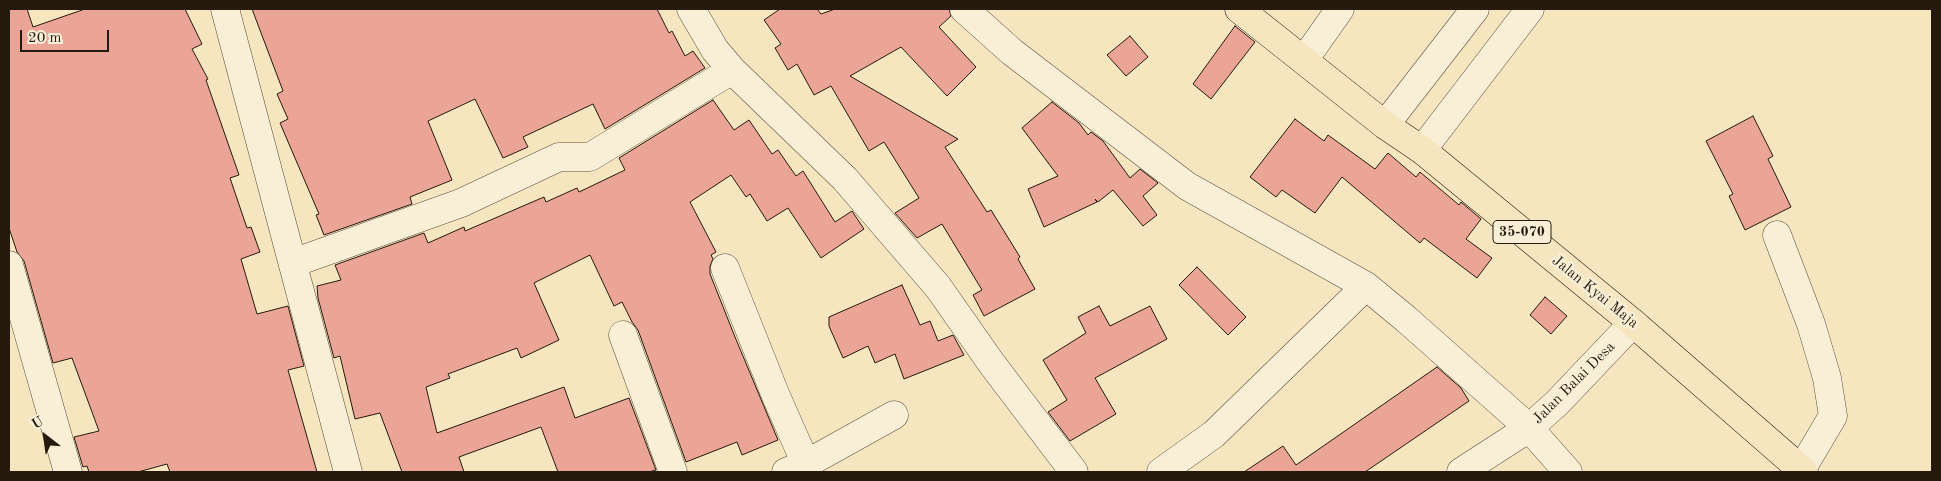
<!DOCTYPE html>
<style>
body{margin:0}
#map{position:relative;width:1941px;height:481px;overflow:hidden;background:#f6e6c0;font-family:"Old Standard TT",serif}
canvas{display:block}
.frame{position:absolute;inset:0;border:10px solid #26190d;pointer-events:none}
.north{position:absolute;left:20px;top:411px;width:50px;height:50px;-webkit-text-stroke:4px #f9efd6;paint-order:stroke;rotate:330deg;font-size:14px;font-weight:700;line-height:20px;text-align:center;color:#26190d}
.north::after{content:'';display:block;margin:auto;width:18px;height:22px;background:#26190d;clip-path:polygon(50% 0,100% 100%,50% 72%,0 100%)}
.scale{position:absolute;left:20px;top:30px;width:89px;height:22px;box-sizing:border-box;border:2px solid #26190d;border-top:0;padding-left:6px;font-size:15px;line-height:18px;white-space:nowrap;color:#26190d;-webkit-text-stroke:4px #f9efd6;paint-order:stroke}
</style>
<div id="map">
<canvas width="1941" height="481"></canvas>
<div class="frame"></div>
<div class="north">U</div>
<div class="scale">20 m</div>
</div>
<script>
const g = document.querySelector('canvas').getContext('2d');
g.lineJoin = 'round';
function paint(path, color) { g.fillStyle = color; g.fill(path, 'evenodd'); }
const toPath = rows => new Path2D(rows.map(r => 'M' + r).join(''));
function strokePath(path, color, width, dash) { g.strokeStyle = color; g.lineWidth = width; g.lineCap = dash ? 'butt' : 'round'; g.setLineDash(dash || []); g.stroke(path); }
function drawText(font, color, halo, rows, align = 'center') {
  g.font = font + ' "Old Standard TT",serif'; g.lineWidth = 5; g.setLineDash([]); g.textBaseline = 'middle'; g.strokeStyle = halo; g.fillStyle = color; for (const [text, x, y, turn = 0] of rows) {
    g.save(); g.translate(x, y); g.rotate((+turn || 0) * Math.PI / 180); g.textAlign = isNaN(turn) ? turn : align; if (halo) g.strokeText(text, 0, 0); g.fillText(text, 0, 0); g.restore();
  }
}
const building = toPath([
 [9,9,27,9,33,27,85,9,185,9,202,44,192,49,208,79,206,80,239,175,230,178,247,228,251,227,260,252,241,259,257,314,288,306,304,366,288,370,317,472,170,472,167,464,138,472,89,472,87,466,83,467,74,437,99,431,72,358,53,363,24,261,17,252,9,228,9,9],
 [252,9,657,9,669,33,672,31,685,56,693,51,705,68,605,129,593,104,523,137,528,147,503,158,475,99,428,121,452,180,410,197,412,204,324,235,316,215,319,214,280,123,288,119,277,94,283,91,252,9],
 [780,9,817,9,821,14,835,9,949,9,951,16,939,27,976,67,947,96,901,47,850,76,958,139,945,147,987,212,991,210,1020,257,1018,259,1035,289,984,316,973,295,982,290,942,224,917,238,895,213,919,198,884,142,869,151,831,86,814,95,797,64,788,70,775,48,781,44,764,20,780,9],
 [1235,26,1255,42,1211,99,1193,84,1235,26],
 [1130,36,1148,57,1126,76,1107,55,1130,36],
 [713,100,734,130,749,120,772,154,778,150,796,176,803,171,835,222,852,211,864,229,821,258,788,208,767,221,750,194,746,197,731,175,690,202,716,252,711,255,713,259,710,266,710,274,735,337,778,440,742,455,737,442,686,462,638,330,632,322,622,302,614,306,590,255,534,283,559,340,521,358,517,348,448,374,450,378,426,387,437,433,564,387,575,418,629,398,656,470,649,472,558,472,541,427,459,457,464,472,402,472,380,413,355,419,340,356,334,358,318,298,317,286,341,280,335,265,424,233,428,243,464,227,465,231,544,197,546,202,577,188,579,192,625,170,619,158,713,100],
 [1052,102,1079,123,1088,135,1091,132,1103,141,1130,178,1140,169,1158,183,1143,196,1157,215,1143,226,1113,190,1098,202,1095,199,1097,202,1044,227,1028,189,1058,176,1022,128,1052,102],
 [1753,116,1773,156,1768,159,1791,207,1745,230,1729,196,1733,194,1706,141,1753,116],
 [1295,119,1324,141,1328,135,1375,169,1388,153,1416,177,1420,172,1459,205,1461,202,1481,219,1466,239,1492,258,1477,278,1424,238,1420,243,1342,177,1315,213,1282,190,1276,197,1250,177,1295,119],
 [1197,267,1246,317,1228,335,1179,285,1197,267],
 [902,285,920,325,930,321,938,341,953,335,964,355,904,379,895,354,875,363,868,346,843,358,829,326,829,317,902,285],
 [1545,297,1567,316,1551,334,1530,315,1545,297],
 [1099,306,1110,326,1150,306,1167,339,1095,378,1116,414,1070,441,1048,412,1067,400,1043,360,1086,333,1078,317,1099,306],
 [1437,367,1461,388,1469,401,1365,472,1244,472,1283,446,1296,465,1437,367]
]);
paint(building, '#eaa596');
strokePath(building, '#26190d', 1);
const minor = toPath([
 [225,9,348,472],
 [691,9,715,50,732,70,845,179,938,287,992,364,1074,472],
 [964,9,1012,52,1187,186,1366,286,1406,319,1529,428,1568,472],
 [1304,60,1340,9],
 [1385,125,1475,9],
 [1422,150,1530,9],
 [1777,235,1811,324,1827,378,1833,416,1801,470],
 [293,263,461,203,559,157,590,157,732,70],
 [9,265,68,472],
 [725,268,776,396,806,464,786,472],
 [623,335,673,472],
 [806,464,894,415],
 [1161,472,1214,434,1366,286],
 [1461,472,1529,428,1557,403,1633,323]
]);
const major = toPath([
 [1239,9,1385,125,1422,150,1633,323,1804,472]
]);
strokePath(minor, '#5a4c3a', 29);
strokePath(major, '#26190d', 29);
strokePath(minor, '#f9efd6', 28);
strokePath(major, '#f6e6c0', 28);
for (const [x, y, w] of [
 [1522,232,58]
]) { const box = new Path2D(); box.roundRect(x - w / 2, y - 11.5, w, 23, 4); g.fillStyle = '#f9efd6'; g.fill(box); strokePath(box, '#26190d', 1); }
drawText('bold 14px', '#26190d', null, [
 ["35-070",1522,232]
]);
drawText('15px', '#26190d', '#f9efd6', [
 ["Jalan Kyai Maja",1595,292,39],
 ["Jalan Balai Desa",1574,383,-45]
]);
</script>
